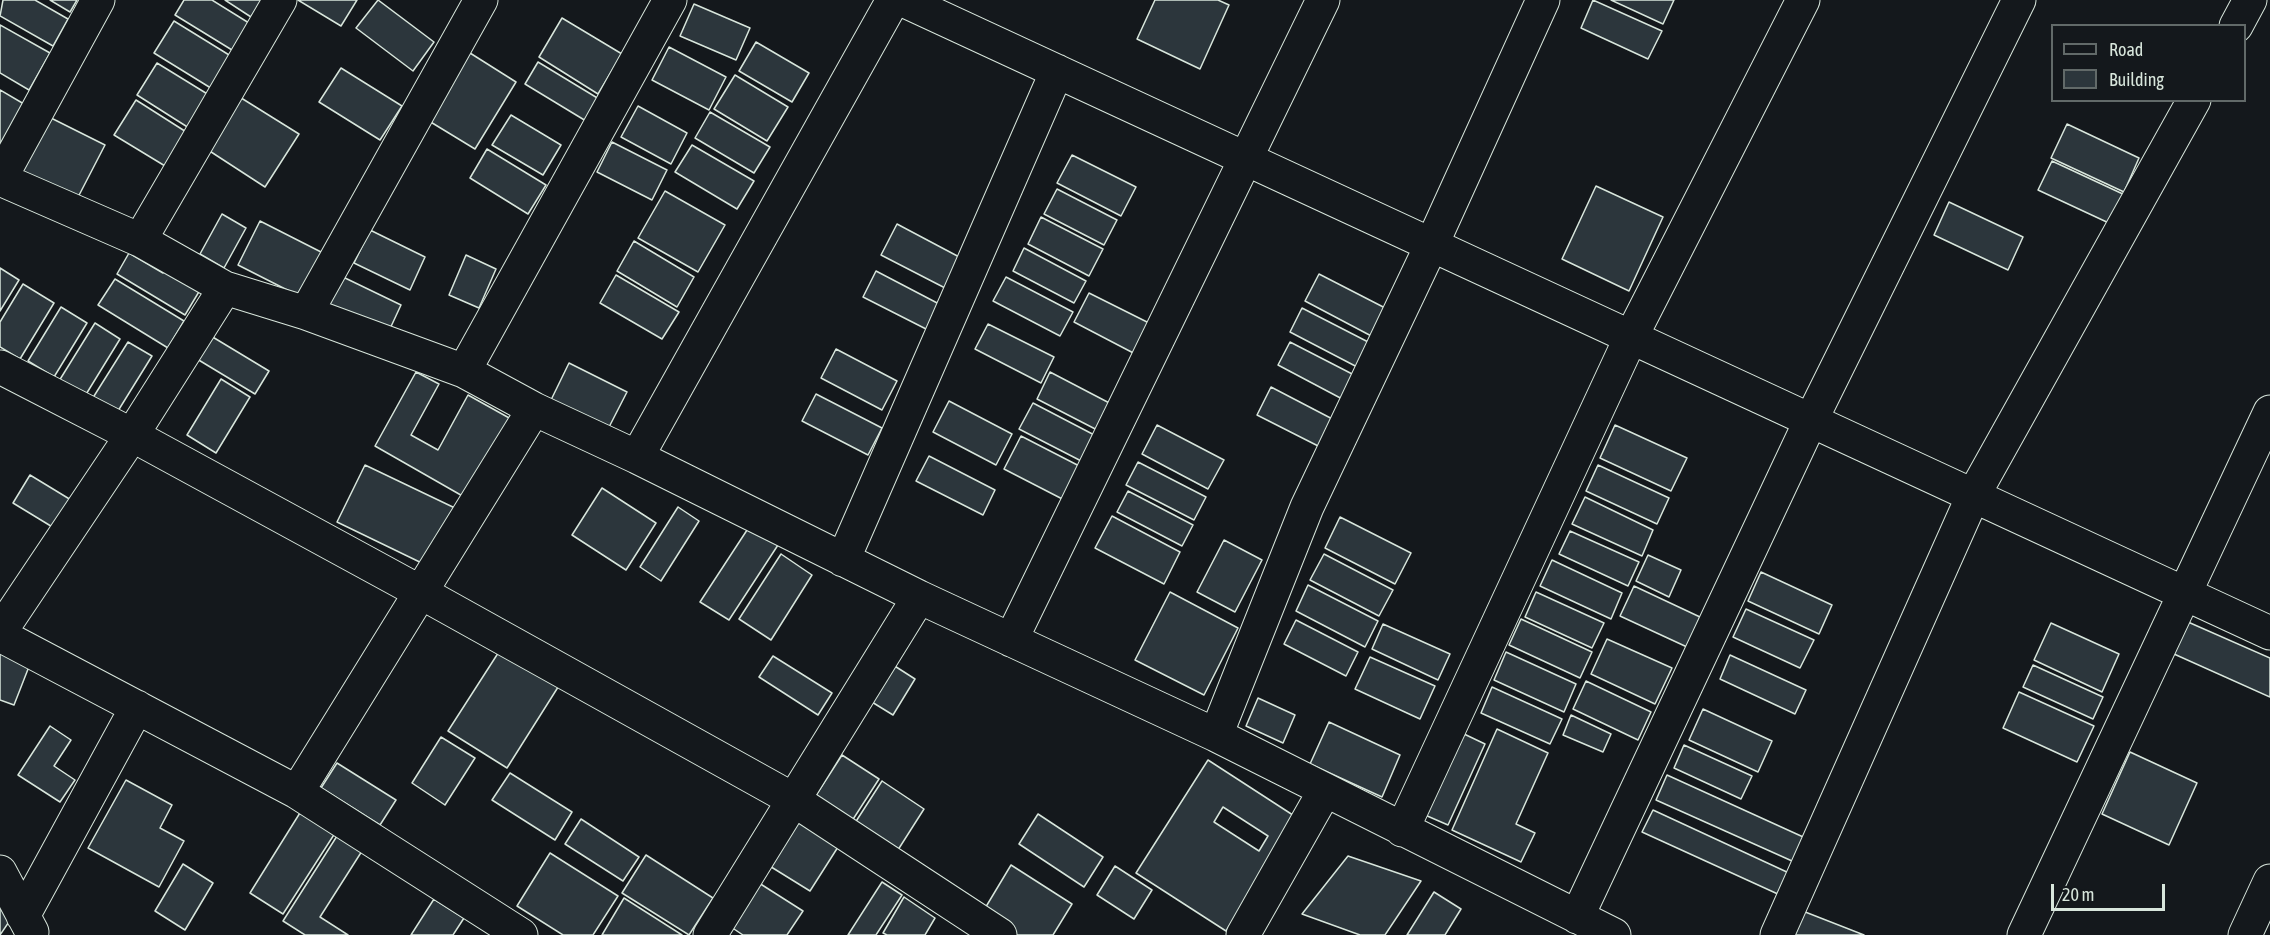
<!DOCTYPE html>
<style>
body{margin:0}
#map{position:relative;width:2270px;height:935px;overflow:hidden;background:#14181c;font-family:"Asap Condensed",sans-serif}
canvas{display:block}
.legend{position:absolute;left:2051px;top:24px;width:195px;height:78px;box-sizing:border-box;background:#14181c;border:2px solid #626a69;margin:0;padding:8px 10px;list-style:none;font-size:18px;color:#d8e6dc}
.legend li{display:flex;align-items:center;gap:12px;height:30px}
.legend b{width:30px;border:2px solid #626a69}
.scale{position:absolute;left:2051px;top:884px;width:114px;height:27px;box-sizing:border-box;border:3px solid #d8e6dc;border-top:0;padding-left:8px;font-size:18px;line-height:21px;white-space:nowrap;color:#d8e6dc;-webkit-text-stroke:4px #14181c;paint-order:stroke}
</style>
<div id="map">
<canvas width="2270" height="935"></canvas>
<ul class="legend">
<li><b style="height:8px;background:#14181c"></b>Road</li>
<li><b style="height:16px;background:#2c363c"></b>Building</li>
</ul>
<div class="scale">20 m</div>
</div>
<script>
const g = document.querySelector('canvas').getContext('2d');
g.lineJoin = 'round';
function paint(path, color) { g.fillStyle = color; g.fill(path, 'evenodd'); }
const toPath = rows => new Path2D(rows.map(r => 'M' + r).join(''));
function strokePath(path, color, width, dash) { g.strokeStyle = color; g.lineWidth = width; g.lineCap = dash ? 'butt' : 'round'; g.setLineDash(dash || []); g.stroke(path); }
const building = toPath([
 [3,0,35,0,68,19,53,46,0,16,3,0],
 [50,0,77,0,70,12,50,0],
 [184,0,212,0,249,23,232,50,175,15,184,0],
 [225,0,262,0,251,17,225,0],
 [298,0,357,0,341,26,298,0],
 [378,0,434,42,413,71,356,28,378,0],
 [1155,0,1218,0,1229,5,1200,69,1137,39,1155,0],
 [1593,0,1662,31,1648,59,1581,28,1593,0],
 [1611,0,1674,0,1663,24,1611,0],
 [694,4,750,28,736,60,680,36,694,4],
 [562,18,622,54,598,94,539,57,562,18],
 [174,21,234,58,214,90,154,53,174,21],
 [0,25,50,53,29,90,0,73,0,25],
 [756,42,809,73,792,102,739,71,756,42],
 [669,47,726,77,709,110,652,80,669,47],
 [470,53,516,82,475,149,429,121,470,53],
 [538,62,599,99,586,121,525,84,538,62],
 [157,63,209,95,189,128,137,95,157,63],
 [341,68,402,106,380,140,319,102,341,68],
 [735,75,788,107,767,141,714,109,735,75],
 [0,90,24,104,0,147,0,90],
 [238,96,299,134,265,187,205,148,238,96],
 [136,100,191,135,170,169,114,135,136,100],
 [638,106,687,133,671,164,621,137,638,106],
 [710,112,770,147,754,173,695,138,710,112],
 [511,115,561,145,543,175,492,145,511,115],
 [49,117,105,145,75,203,20,175,49,117],
 [2067,124,2139,158,2124,192,2051,158,2067,124],
 [612,142,667,170,652,200,597,172,612,142],
 [692,145,754,181,737,209,675,172,692,145],
 [487,149,546,185,528,214,470,178,487,149],
 [1072,155,1136,187,1121,216,1057,183,1072,155],
 [2052,161,2125,195,2111,224,2038,190,2052,161],
 [1596,186,1663,217,1629,291,1562,259,1596,186],
 [1057,189,1117,220,1104,245,1044,214,1057,189],
 [665,191,725,225,698,272,638,238,665,191],
 [1949,202,2023,237,2008,270,1934,235,1949,202],
 [222,214,246,228,224,268,200,254,222,214],
 [1041,217,1103,249,1089,276,1028,244,1041,217],
 [260,221,323,253,301,297,238,265,260,221],
 [897,224,963,259,947,289,881,255,897,224],
 [370,230,425,257,410,290,354,263,370,230],
 [634,241,694,277,677,307,617,271,634,241],
 [1024,248,1086,281,1074,303,1013,271,1024,248],
 [129,253,163,273,169,264,203,285,185,315,117,274,129,253],
 [466,255,496,269,479,308,449,295,466,255],
 [0,268,19,280,0,311,0,268],
 [876,271,941,305,928,330,863,297,876,271],
 [1319,274,1391,311,1377,339,1305,301,1319,274],
 [616,275,679,312,662,339,600,303,616,275],
 [343,277,401,305,388,333,329,305,343,277],
 [1006,277,1073,312,1060,336,993,301,1006,277],
 [115,279,184,321,168,348,98,305,115,279],
 [23,284,54,303,20,359,0,347,0,322,23,284],
 [1089,293,1157,327,1141,357,1074,322,1089,293],
 [61,307,87,323,54,377,28,361,61,307],
 [1302,308,1374,345,1361,369,1290,332,1302,308],
 [95,323,120,339,85,396,59,381,95,323],
 [988,324,1054,357,1041,383,975,349,988,324],
 [211,336,269,371,255,394,197,359,211,336],
 [128,342,152,356,113,419,89,404,128,342],
 [1290,342,1358,377,1346,401,1278,365,1290,342],
 [836,349,897,381,882,410,821,378,836,349],
 [569,363,627,392,607,431,550,402,569,363],
 [416,372,439,384,411,435,438,450,468,395,511,419,466,498,375,446,416,372],
 [1050,372,1117,407,1103,433,1037,399,1050,372],
 [221,379,250,397,216,453,187,435,221,379],
 [1271,387,1342,424,1328,451,1257,415,1271,387],
 [816,394,882,428,868,455,802,421,816,394],
 [949,401,1012,434,996,465,933,432,949,401],
 [1033,403,1102,439,1089,465,1019,429,1033,403],
 [1157,425,1224,460,1208,489,1142,454,1157,425],
 [1615,425,1687,458,1671,491,1600,458,1615,425],
 [1021,436,1089,471,1072,504,1004,469,1021,436],
 [929,456,995,490,983,515,916,481,929,456],
 [1138,462,1206,497,1194,520,1126,485,1138,462],
 [365,465,457,509,430,567,337,522,365,465],
 [1598,465,1669,498,1657,524,1586,491,1598,465],
 [30,475,76,503,59,531,13,503,30,475],
 [602,488,656,523,626,570,572,535,602,488],
 [1128,491,1193,525,1182,546,1117,512,1128,491],
 [1585,497,1653,530,1642,556,1572,524,1585,497],
 [678,507,699,521,661,581,640,567,678,507],
 [1112,516,1180,552,1164,584,1095,548,1112,516],
 [1340,517,1411,553,1395,584,1325,548,1340,517],
 [749,527,778,545,729,620,700,602,749,527],
 [1570,531,1639,562,1628,586,1559,554,1570,531],
 [1224,540,1262,560,1235,612,1197,592,1224,540],
 [781,554,812,575,771,640,739,619,781,554],
 [1324,554,1393,590,1379,616,1310,580,1324,554],
 [1648,555,1681,570,1669,597,1636,581,1648,555],
 [1552,560,1622,593,1611,619,1540,586,1552,560],
 [1761,572,1832,605,1819,634,1748,601,1761,572],
 [1308,585,1378,621,1365,647,1296,611,1308,585],
 [1634,586,1700,617,1687,647,1620,616,1634,586],
 [1170,592,1238,628,1204,695,1135,660,1170,592],
 [1536,592,1604,623,1592,648,1525,617,1536,592],
 [1746,609,1814,640,1800,668,1733,637,1746,609],
 [1521,619,1592,652,1580,678,1509,645,1521,619],
 [1296,620,1358,652,1346,676,1284,644,1296,620],
 [2188,622,2270,658,2270,697,2174,654,2188,622],
 [2051,623,2119,654,2102,692,2034,660,2051,623],
 [1383,624,1450,654,1438,680,1372,649,1383,624],
 [1607,639,1672,668,1655,704,1591,674,1607,639],
 [502,647,560,684,507,768,448,731,502,647],
 [0,652,30,664,14,705,0,700,0,652],
 [1506,652,1576,684,1564,712,1494,680,1506,652],
 [1730,655,1806,690,1795,714,1720,679,1730,655],
 [773,656,832,693,818,715,759,677,773,656],
 [1370,657,1435,686,1420,719,1355,689,1370,657],
 [890,663,915,679,893,715,867,699,890,663],
 [2033,665,2103,697,2093,719,2023,687,2033,665],
 [1586,681,1651,712,1638,740,1573,709,1586,681],
 [1492,687,1562,719,1550,744,1481,713,1492,687],
 [2019,692,2094,726,2077,762,2003,728,2019,692],
 [1258,698,1295,715,1283,743,1246,726,1258,698],
 [1703,709,1772,741,1758,772,1689,740,1703,709],
 [1571,715,1611,734,1603,752,1563,735,1571,715],
 [1329,722,1400,755,1382,797,1310,764,1329,722],
 [50,726,71,740,54,766,75,780,60,802,18,775,50,726],
 [1497,729,1548,753,1516,824,1535,833,1521,862,1452,830,1497,729],
 [1462,733,1485,744,1448,825,1425,815,1462,733],
 [441,737,475,758,445,805,412,783,441,737],
 [1684,745,1752,776,1741,799,1674,768,1684,745],
 [2130,752,2197,783,2169,845,2102,814,2130,752],
 [842,755,879,779,850,824,813,800,842,755],
 [1208,760,1299,819,1226,931,1136,873,1208,760],
 [1223,807,1268,836,1259,851,1214,822,1223,807],
 [337,763,396,800,380,825,321,788,337,763],
 [510,773,572,812,555,840,492,800,510,773],
 [1667,775,1812,841,1801,865,1656,800,1667,775],
 [126,780,172,805,160,828,184,841,159,887,88,848,126,780],
 [882,781,924,809,896,853,853,826,882,781],
 [303,808,337,830,283,914,250,893,303,808],
 [1653,810,1789,873,1780,895,1642,832,1653,810],
 [1038,814,1103,857,1084,887,1019,844,1038,814],
 [581,819,639,857,623,881,565,844,581,819],
 [796,820,838,847,810,891,768,865,796,820],
 [337,836,362,851,320,917,348,935,305,935,283,921,337,836],
 [550,853,618,896,593,935,563,935,517,906,550,853],
 [646,855,713,898,689,935,622,893,646,855],
 [1348,856,1421,881,1385,935,1360,935,1302,914,1348,856],
 [183,864,213,883,185,930,155,911,183,864],
 [1011,865,1072,904,1053,935,1011,935,981,915,1011,865],
 [1115,866,1152,890,1134,919,1097,895,1115,866],
 [882,882,902,895,876,935,848,935,882,882],
 [759,883,803,911,787,935,743,935,731,927,759,883],
 [1434,892,1461,909,1445,935,1407,935,1434,892],
 [904,897,935,918,925,935,887,935,883,933,904,897],
 [624,898,682,935,602,935,624,898],
 [434,899,464,918,453,935,411,935,434,899],
 [0,903,15,913,0,935,0,903],
 [1795,908,1864,935,1785,935,1795,908]
]);
paint(building, '#2c363c');
strokePath(building, '#d8e6dc', 1.5);
const street = toPath([
 [903,0,2270,633],
 [2236,26,2250,0],
 [0,179,140,240,225,288,306,313,464,371,534,409,637,457,919,597,1216,735,1614,935],
 [0,179,98,0],
 [140,240,280,0],
 [306,313,481,0],
 [0,367,132,435,422,593,794,800,1000,935],
 [464,371,670,0],
 [637,457,893,0],
 [843,560,1057,71],
 [0,632,132,435,225,288],
 [0,635,297,792,521,935],
 [1011,640,1323,0],
 [1216,735,1307,507,1432,244,1543,0],
 [297,792,534,409],
 [1402,830,1631,337,1803,0],
 [0,872,32,932],
 [23,916,137,707],
 [1577,917,1811,420,2019,0],
 [710,935,919,597],
 [1243,935,1324,792],
 [1777,935,1973,496,2194,100],
 [2024,935,2270,412],
 [2245,935,2270,881]
]);
strokePath(street, '#d8e6dc', 35);
strokePath(street, '#14181c', 33);
</script>
